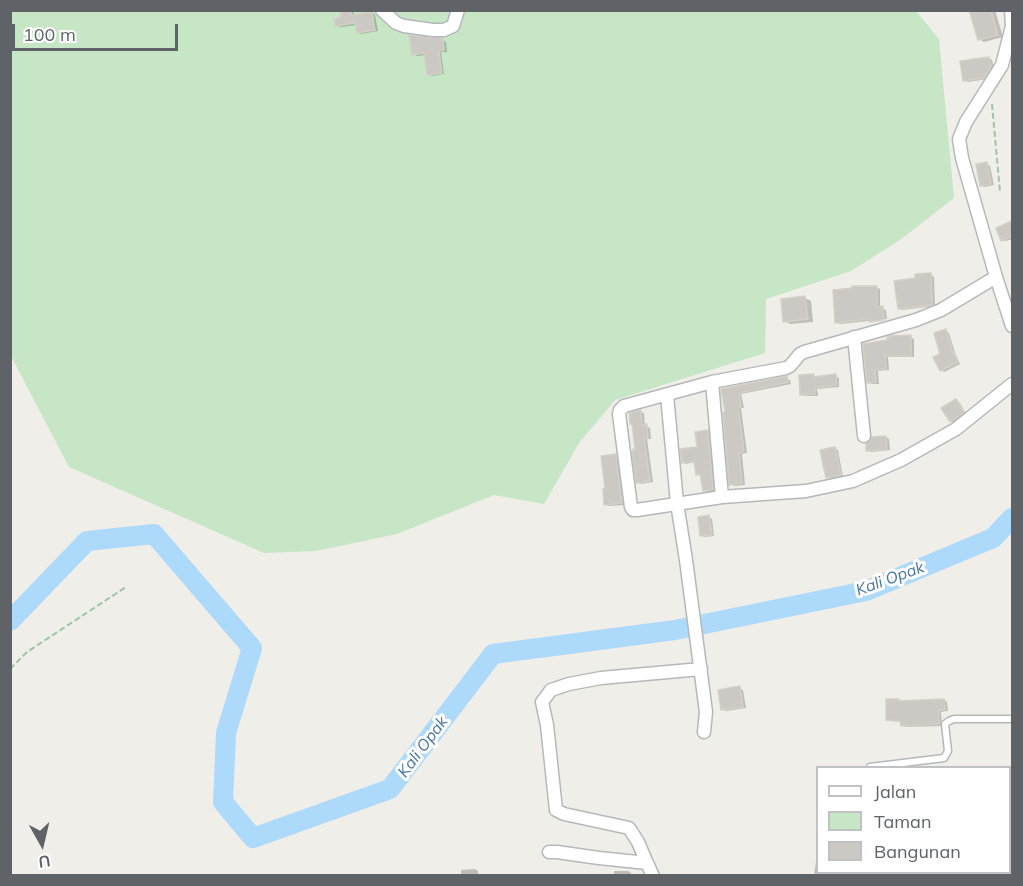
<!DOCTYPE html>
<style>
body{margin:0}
#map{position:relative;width:1023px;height:886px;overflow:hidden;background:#f0eee8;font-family:Mulish,sans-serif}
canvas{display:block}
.frame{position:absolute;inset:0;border:12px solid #5f6367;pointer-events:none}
.legend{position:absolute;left:816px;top:766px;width:195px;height:108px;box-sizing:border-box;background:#fff;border:2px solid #bfc1c2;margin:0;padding:8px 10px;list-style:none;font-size:18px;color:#5f6367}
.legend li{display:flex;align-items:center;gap:12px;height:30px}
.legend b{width:30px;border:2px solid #bfc1c2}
.north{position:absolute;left:12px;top:814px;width:60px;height:60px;-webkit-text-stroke:4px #fff;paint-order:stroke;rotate:172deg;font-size:16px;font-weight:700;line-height:24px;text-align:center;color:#5f6367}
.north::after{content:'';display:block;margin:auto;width:21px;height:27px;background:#5f6367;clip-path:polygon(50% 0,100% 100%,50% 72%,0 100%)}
.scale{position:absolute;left:12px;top:24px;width:166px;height:27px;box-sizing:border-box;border:3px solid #5f6367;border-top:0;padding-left:8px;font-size:18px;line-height:21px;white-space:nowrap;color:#5f6367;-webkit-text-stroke:4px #fff;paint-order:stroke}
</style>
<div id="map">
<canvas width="1023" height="886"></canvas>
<div class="frame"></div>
<ul class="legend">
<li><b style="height:8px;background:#fff"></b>Jalan</li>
<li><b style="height:16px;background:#c6e6c6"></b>Taman</li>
<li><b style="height:16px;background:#ccc9c4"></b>Bangunan</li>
</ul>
<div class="north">U</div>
<div class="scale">100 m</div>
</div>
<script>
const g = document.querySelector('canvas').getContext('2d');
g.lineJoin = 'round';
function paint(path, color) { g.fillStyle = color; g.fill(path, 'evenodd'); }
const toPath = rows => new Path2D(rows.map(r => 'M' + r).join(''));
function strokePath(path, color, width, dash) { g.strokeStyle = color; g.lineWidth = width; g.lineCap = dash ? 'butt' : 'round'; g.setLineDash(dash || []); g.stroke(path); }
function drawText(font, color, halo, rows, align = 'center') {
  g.font = font + ' Mulish,sans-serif'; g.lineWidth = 6; g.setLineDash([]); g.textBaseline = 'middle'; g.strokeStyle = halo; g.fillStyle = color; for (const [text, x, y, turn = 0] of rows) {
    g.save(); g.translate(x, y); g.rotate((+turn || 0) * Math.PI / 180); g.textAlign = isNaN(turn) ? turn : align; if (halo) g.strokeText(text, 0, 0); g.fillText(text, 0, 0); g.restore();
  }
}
paint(toPath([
 [915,10,939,39,954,198,900,240,851,271,766,299,765,353,615,400,579,443,544,504,494,495,397,534,316,551,264,553,69,467,11,356,11,11]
]), '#c6e6c6');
paint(toPath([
 [341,10,353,10,354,16,372,13,375,15,378,31,361,34,358,32,357,25,340,27,337,25,342,19],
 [971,10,995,10,1003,37,984,42,979,39],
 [443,40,446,42,447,52,441,52,444,74,432,76,428,74,426,55,417,56,413,54],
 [989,58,992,60,994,70,988,79,968,82,964,80],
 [987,164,990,166,994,185,984,187,981,185],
 [1012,222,1012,239,1006,241,1003,240,998,229],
 [931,275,934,277,935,306,902,310,899,308],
 [876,287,880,289,880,308,886,310,887,319,840,324,836,322],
 [805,298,811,301,813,322,790,324,785,321],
 [946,331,949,333,955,353,960,364,944,372,941,370,941,355],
 [911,337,914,339,914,357,888,357,889,370,878,371,879,384,872,384,868,382,865,345],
 [813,376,817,378,835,376,839,378,839,387,817,389,818,396,805,396,802,395],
 [786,378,790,380,791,384,741,394,744,408,741,408,747,453,742,454,745,485,734,486,731,484,726,413,723,390],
 [956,401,960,403,966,414,954,423,951,421],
 [641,412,644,413,645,426,650,428,651,439,647,439,653,482,641,484,638,482,637,450],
 [708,431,711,433,716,491,707,492,704,490,700,476,697,474,695,462,686,464,683,462,699,448],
 [886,437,889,439,890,450,871,452,868,450],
 [834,448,838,450,843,477,831,479,828,477],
 [616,456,619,458,625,505,609,506,605,504],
 [709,517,712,519,714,536,705,537,702,535],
 [740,688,743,690,746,708,726,711,722,709],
 [944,700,947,702,948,711,941,712,942,726,906,727,902,725,902,722,891,721,887,719,898,701,901,702],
 [1010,805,1012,805,1012,841,1010,841],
 [817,854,818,872,835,872,835,876,814,876],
 [475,869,478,871,478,876,461,876,461,870],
 [614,871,628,871,631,873,631,876,614,876]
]), '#0003');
strokePath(toPath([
 [10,621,87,541,154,534,252,648,226,733,223,802,253,838,390,789,493,654,675,630,866,591,993,538,1012,518]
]), '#add9fa', 20);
const building = toPath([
 [340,10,351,10,351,15,372,12,375,30,357,33,355,23,335,26,334,19,341,17,340,10],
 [969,10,991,10,998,35,978,40,969,10],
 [409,35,443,38,444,50,439,51,442,73,427,75,424,53,412,55,409,35],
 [989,57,991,67,984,78,963,81,960,61,989,57],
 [987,162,991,184,980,186,976,164,987,162],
 [1012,221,1012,236,1001,241,996,228,1012,221],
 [931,273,932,305,898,309,894,281,915,278,915,274,931,273],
 [852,286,877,286,877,307,883,306,884,320,869,322,869,319,835,323,833,290,852,288,852,286],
 [805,296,808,319,783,322,781,299,805,296],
 [946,329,952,350,958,362,940,371,933,357,940,354,934,333,946,329],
 [911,335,911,356,885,356,886,369,875,370,876,382,867,383,863,344,887,340,887,337,891,336,911,335],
 [814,374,814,377,836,374,837,385,815,388,815,394,800,395,799,375,814,374],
 [787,376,788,382,739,393,741,407,738,407,744,452,739,453,742,483,729,485,723,412,725,411,721,389,787,376],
 [956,399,964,412,950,422,941,408,956,399],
 [641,410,642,425,647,424,648,438,644,438,650,481,636,483,632,452,633,449,635,449,632,424,630,424,629,413,641,410],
 [708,430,713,489,703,491,700,474,696,475,694,461,682,463,680,449,697,447,695,432,708,430],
 [886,436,887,449,866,451,866,444,869,442,872,437,886,436],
 [835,447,841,475,826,478,820,450,835,447],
 [616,454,622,503,604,505,603,489,605,488,601,456,616,454],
 [709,515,712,535,700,536,698,517,709,515],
 [740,686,743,707,721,710,718,690,740,686],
 [886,699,899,699,899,701,944,699,945,710,939,710,939,724,901,726,900,721,886,720,886,699]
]);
paint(building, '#ccc9c4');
strokePath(building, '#d5d0c6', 1.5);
const service = toPath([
 [870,767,944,758,948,751,945,724,949,721,954,719,1012,719]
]);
const minor = toPath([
 [382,10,396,23,404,26,433,30,444,30,453,26,458,10],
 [1011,10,1012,26,1002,65,966,122,959,139,962,158,996,277,941,310,916,320,804,352,800,354,790,366,786,368,712,382,624,406,620,410,619,414,631,507,633,510,637,510,722,497,806,491,853,481,901,460,956,429,1012,384],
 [996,277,1012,326],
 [854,337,864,436],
 [712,382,722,497],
 [667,395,677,503,686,560,706,712,704,732],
 [549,852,557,852,599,858,647,863,653,876],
 [647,863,638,842,629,828,564,814,556,810,547,725,542,702,551,690,569,684,601,678,701,669],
 [933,876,1001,872]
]);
strokePath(service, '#b5b8bb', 9);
strokePath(minor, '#b5b8bb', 15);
strokePath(toPath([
 [992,104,1000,192],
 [10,669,27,652,126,587]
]), '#9ec4a9', 2, [6, 3]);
strokePath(service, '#fff', 6);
strokePath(minor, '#fff', 12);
drawText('italic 16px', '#4774a4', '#fff', [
 ["Kali Opak",890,579,-20],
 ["Kali Opak",423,747,-53]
]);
</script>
